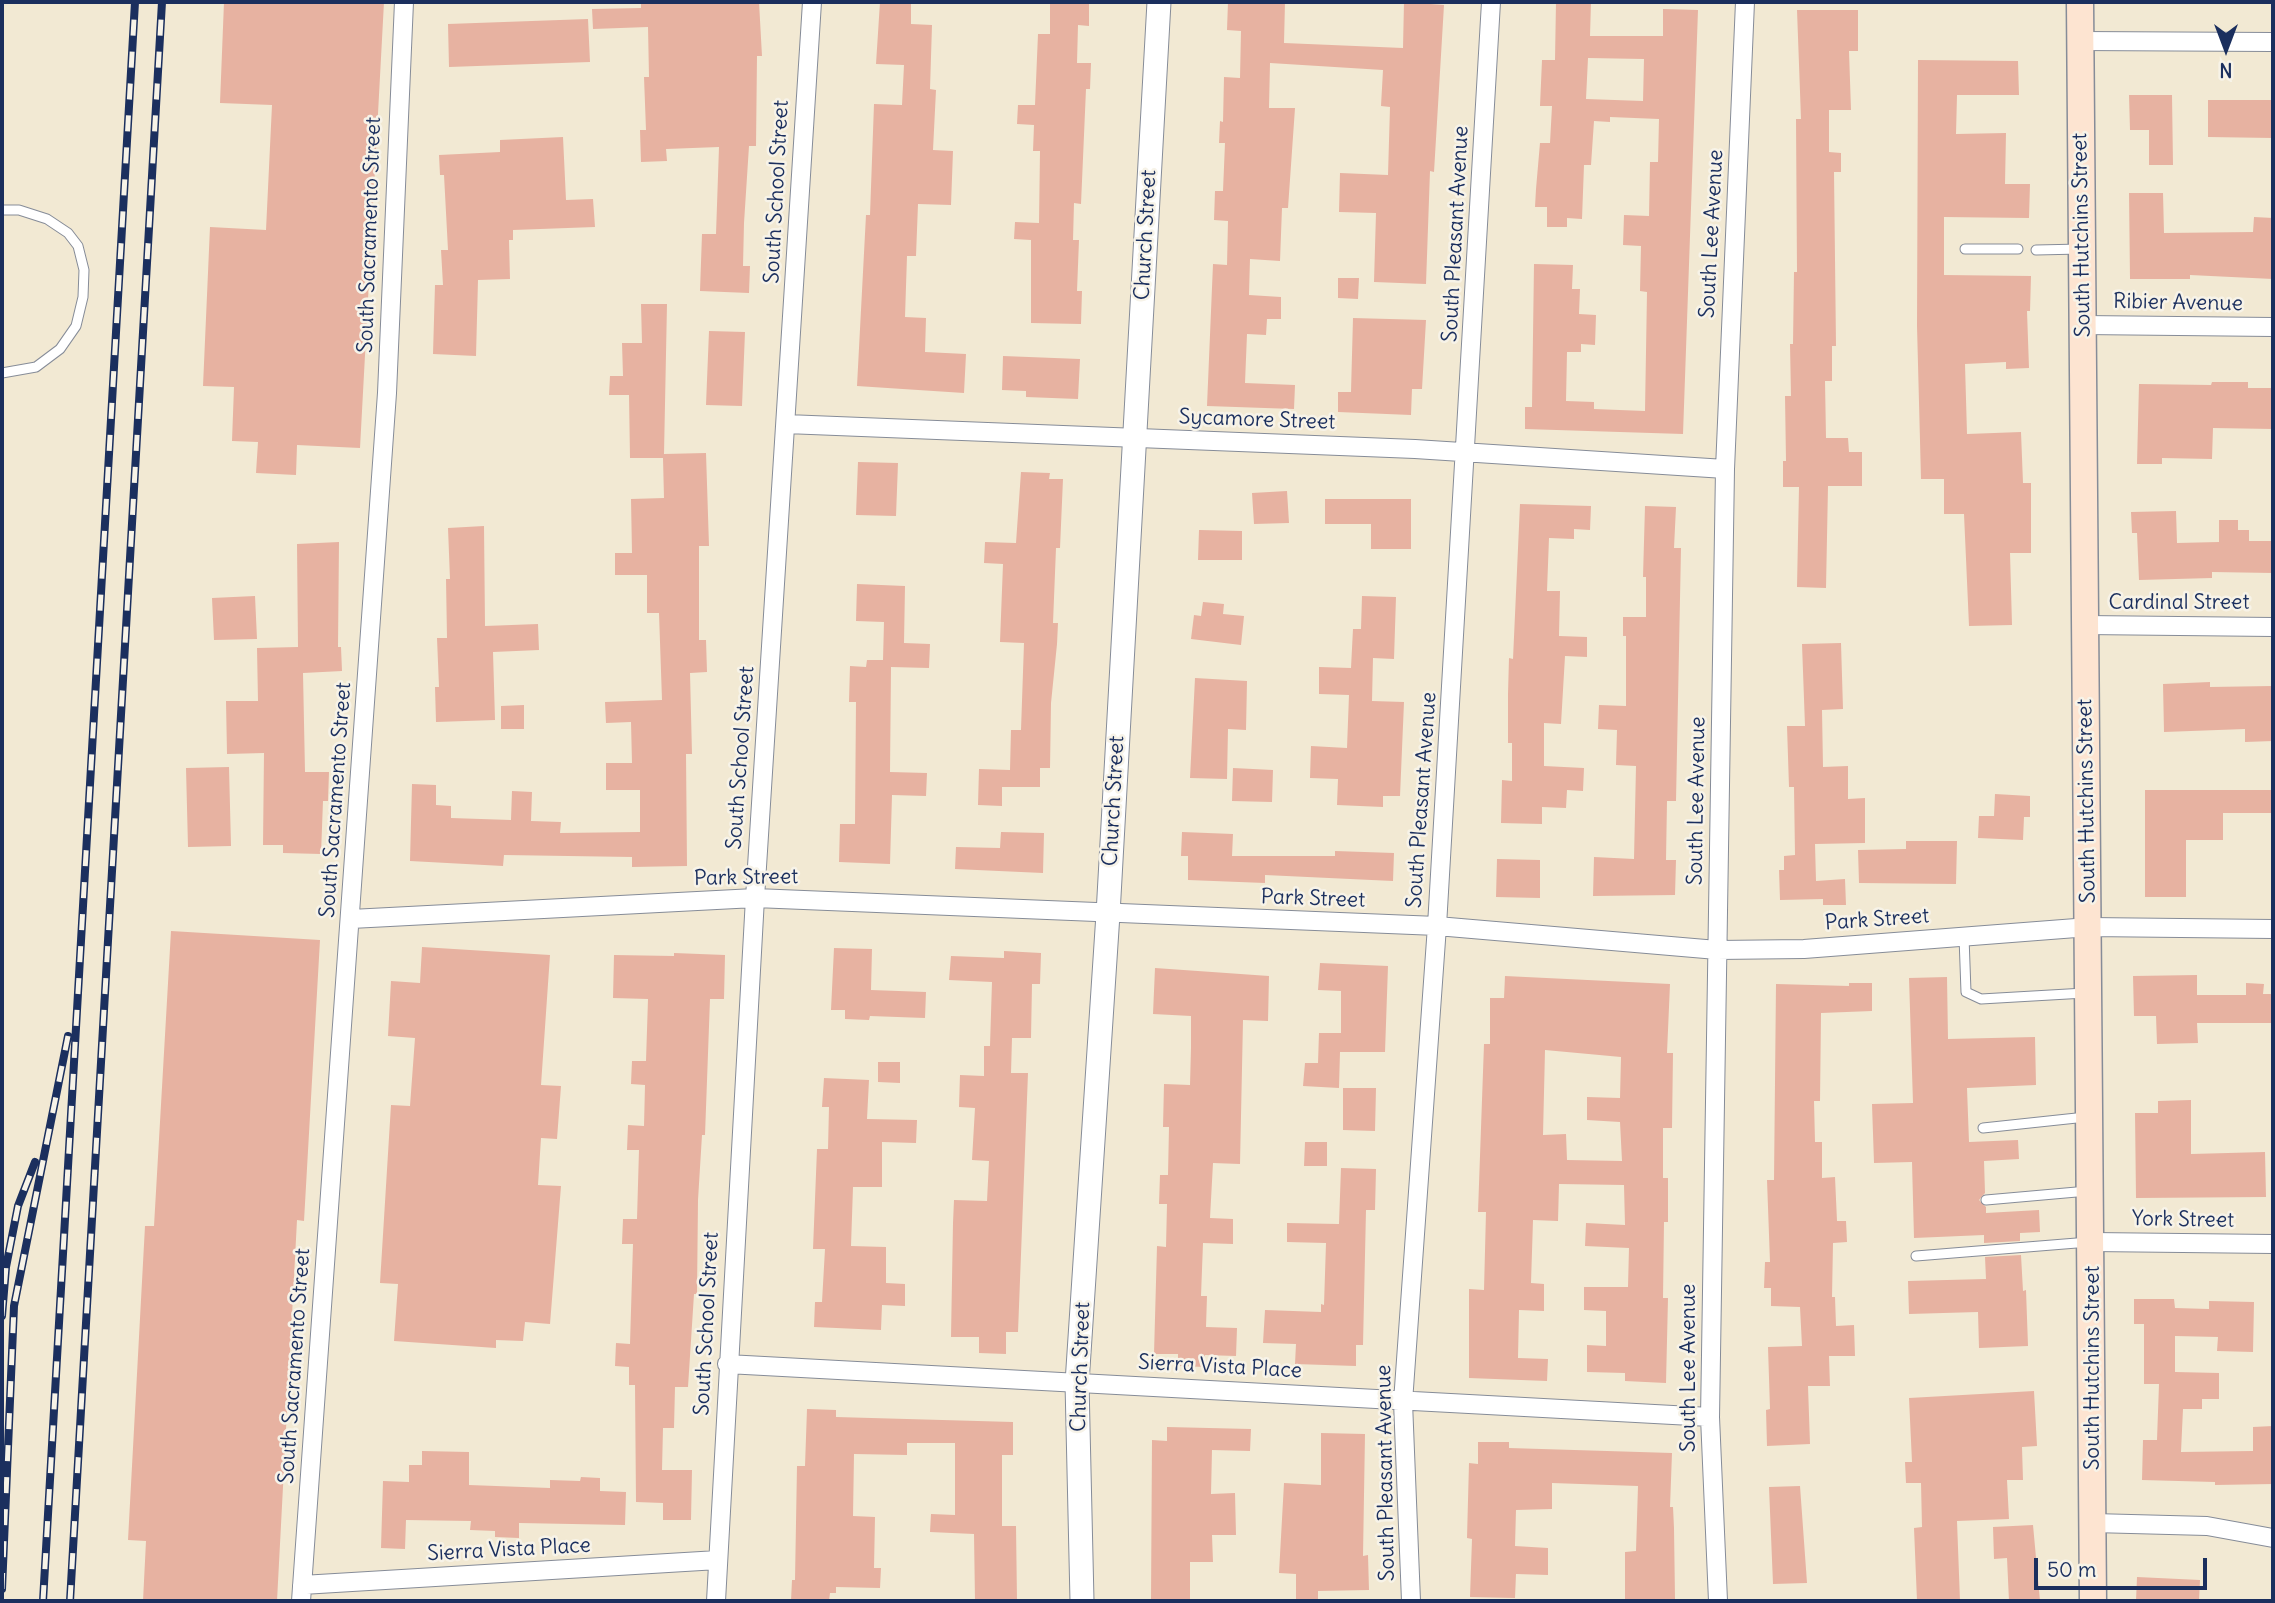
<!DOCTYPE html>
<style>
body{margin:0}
#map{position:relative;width:2275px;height:1603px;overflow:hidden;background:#f2e9d3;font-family:Delius,sans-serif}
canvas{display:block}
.frame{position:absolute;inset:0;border:4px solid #1b2f5e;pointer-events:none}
.north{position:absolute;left:2191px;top:14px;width:70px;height:70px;-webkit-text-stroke:5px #f7f3e8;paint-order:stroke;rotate:180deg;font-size:19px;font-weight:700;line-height:28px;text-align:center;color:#1b2f5e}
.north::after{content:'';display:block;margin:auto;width:24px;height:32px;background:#1b2f5e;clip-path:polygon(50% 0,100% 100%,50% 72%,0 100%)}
.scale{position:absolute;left:2034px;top:1558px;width:173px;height:32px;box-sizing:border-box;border:4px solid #1b2f5e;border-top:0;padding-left:9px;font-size:21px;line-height:24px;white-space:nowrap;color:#1b2f5e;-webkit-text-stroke:5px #f7f3e8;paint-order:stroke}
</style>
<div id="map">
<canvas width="2275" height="1603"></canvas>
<div class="frame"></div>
<div class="north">N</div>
<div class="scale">50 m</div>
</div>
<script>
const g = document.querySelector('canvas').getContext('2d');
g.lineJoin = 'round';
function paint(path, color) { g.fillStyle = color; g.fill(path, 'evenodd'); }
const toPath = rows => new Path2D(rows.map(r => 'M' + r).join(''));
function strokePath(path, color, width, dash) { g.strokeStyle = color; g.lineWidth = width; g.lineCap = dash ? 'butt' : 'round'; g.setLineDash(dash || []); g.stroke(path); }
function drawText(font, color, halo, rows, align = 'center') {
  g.font = font + ' Delius,sans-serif'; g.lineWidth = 5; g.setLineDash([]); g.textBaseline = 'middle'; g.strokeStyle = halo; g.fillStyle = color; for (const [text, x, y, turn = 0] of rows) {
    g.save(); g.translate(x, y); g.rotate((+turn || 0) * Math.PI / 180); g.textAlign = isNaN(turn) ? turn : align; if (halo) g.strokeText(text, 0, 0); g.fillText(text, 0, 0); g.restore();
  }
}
paint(toPath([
 [224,2,384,2,360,448,297,445,296,475,256,473,258,442,232,441,234,387,203,386,210,227,266,230,272,105,220,103],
 [641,2,759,2,762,56,757,56,756,146,749,146,744,223,743,266,750,266,749,293,700,291,702,234,716,234,719,147,666,149,667,161,641,162,640,130,646,130,644,77,649,77,648,27,593,29,592,9,641,8],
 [880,2,911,2,911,24,932,25,930,89,936,90,933,150,953,151,951,205,918,204,916,256,907,256,905,317,926,318,925,352,966,354,964,393,857,386,866,215,870,215,874,104,902,105,904,65,876,64],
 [1050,2,1089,2,1089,26,1078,25,1077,63,1091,63,1090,89,1086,89,1081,204,1074,203,1073,240,1079,240,1077,291,1082,291,1081,324,1031,323,1031,240,1014,239,1015,222,1039,223,1040,151,1033,151,1034,125,1017,124,1018,105,1035,105,1038,34,1050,34],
 [1228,2,1285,2,1284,43,1403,48,1404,2,1444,5,1434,172,1430,171,1426,284,1374,282,1376,213,1339,212,1340,173,1388,175,1390,107,1381,106,1383,70,1270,63,1269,108,1295,108,1288,208,1282,208,1280,261,1250,259,1249,295,1281,297,1281,319,1267,319,1266,335,1247,334,1245,383,1295,385,1294,409,1207,406,1213,264,1227,265,1228,221,1214,220,1215,191,1223,191,1225,143,1219,143,1220,121,1223,122,1224,77,1240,78,1241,31,1227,30],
 [1556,2,1591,2,1590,36,1663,36,1663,9,1698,10,1683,434,1525,429,1525,407,1532,407,1534,264,1573,265,1572,289,1580,289,1579,314,1596,315,1595,345,1581,344,1581,352,1567,352,1566,401,1594,402,1594,409,1645,411,1647,292,1640,291,1641,246,1623,245,1624,215,1649,216,1650,162,1658,162,1659,119,1610,117,1610,122,1594,121,1591,165,1584,165,1582,219,1567,218,1567,227,1547,227,1547,207,1535,207,1536,189,1540,143,1550,143,1552,106,1540,106,1542,60,1555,60],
 [1588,58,1644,59,1643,101,1586,99],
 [1797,10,1858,10,1858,51,1849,51,1851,110,1829,110,1829,152,1841,153,1841,172,1834,172,1836,346,1832,346,1832,381,1825,381,1826,438,1848,438,1849,452,1862,452,1862,486,1828,486,1826,588,1797,587,1799,487,1783,487,1783,461,1786,461,1785,396,1791,396,1790,344,1793,344,1794,272,1797,272,1796,119,1801,119],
 [588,19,590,62,449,67,448,24],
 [1918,60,2018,61,2019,95,1957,95,1956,134,2006,133,2005,184,2030,184,2029,218,1944,217,1944,275,2031,276,2030,311,2027,311,2029,368,2006,369,2006,362,1965,364,1967,434,2021,432,2023,483,2031,483,2031,553,2010,553,2012,625,1969,626,1964,514,1944,514,1944,479,1921,479,1917,326],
 [2129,95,2172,95,2173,165,2149,165,2149,130,2130,130],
 [2208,100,2273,100,2273,138,2208,137],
 [563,137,566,200,593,199,595,227,513,230,513,240,509,240,510,279,478,280,476,356,433,354,435,285,443,285,441,250,448,250,444,175,440,175,439,155,500,152,500,140],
 [2129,193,2163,193,2164,233,2253,232,2254,217,2273,218,2273,279,2190,275,2190,279,2130,279],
 [1338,278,1359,278,1358,299,1338,298],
 [641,304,667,304,664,454,706,453,709,546,699,546,699,640,706,640,707,672,690,673,692,754,686,754,687,866,632,867,632,857,504,855,503,866,410,861,412,784,436,785,436,805,451,806,451,818,511,820,512,791,532,792,531,821,561,822,560,833,640,832,640,790,606,790,606,763,632,763,631,722,606,723,605,702,662,700,659,613,647,613,647,575,615,575,615,553,632,553,631,499,664,498,663,458,630,458,629,395,609,395,610,376,623,376,622,343,642,343],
 [1353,318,1426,320,1422,389,1412,389,1411,415,1338,412,1338,392,1351,392],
 [709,331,745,332,742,406,706,405],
 [1003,356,1080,359,1078,399,1026,397,1026,391,1002,390],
 [2212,382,2248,382,2248,388,2273,388,2273,429,2213,428,2212,459,2162,458,2162,464,2137,464,2139,384,2211,385],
 [858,462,898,463,896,516,856,515],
 [1021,472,1050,473,1049,479,1063,479,1060,548,1056,548,1053,623,1058,623,1057,644,1051,703,1050,768,1040,768,1040,787,1002,787,1002,806,978,805,979,769,1010,770,1011,730,1021,730,1024,643,1000,642,1003,564,984,563,985,542,1016,543],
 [1287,491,1289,523,1254,524,1252,493],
 [1325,499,1411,499,1411,549,1371,549,1371,524,1325,524],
 [1520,504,1591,506,1590,530,1574,529,1574,539,1549,538,1547,591,1560,591,1559,636,1587,637,1587,657,1565,656,1561,724,1544,723,1544,766,1584,768,1583,791,1567,790,1566,808,1542,807,1542,824,1501,823,1502,780,1512,781,1512,743,1508,743,1508,694,1509,658,1513,659],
 [1645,506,1676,507,1674,548,1681,548,1676,801,1667,801,1666,860,1676,860,1675,895,1593,896,1594,857,1634,859,1636,766,1616,765,1617,730,1598,729,1599,705,1626,706,1626,636,1623,636,1623,617,1646,617,1646,577,1643,577],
 [2176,511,2177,543,2219,542,2219,520,2238,520,2238,530,2249,530,2249,541,2273,541,2273,573,2212,572,2212,578,2139,580,2137,533,2132,533,2131,512],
 [484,526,485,626,538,624,539,650,493,652,495,720,436,722,435,687,439,687,437,638,447,638,446,579,450,579,448,528],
 [1199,530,1242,531,1242,560,1198,560],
 [339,542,338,647,341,647,342,671,303,673,305,772,329,772,328,801,323,801,321,854,283,853,283,845,263,845,264,753,227,754,226,701,258,701,257,648,298,647,297,544],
 [857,584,905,586,904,643,930,644,929,668,891,667,890,772,927,773,926,796,892,795,890,864,839,862,840,824,855,824,856,702,849,702,850,666,866,667,867,660,883,660,884,622,856,621],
 [255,596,257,639,214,640,212,598],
 [1362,596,1396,597,1394,659,1373,658,1372,701,1404,702,1400,796,1383,796,1383,807,1337,805,1338,779,1310,778,1311,746,1347,748,1349,695,1319,694,1319,667,1351,668,1353,629,1361,629],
 [1203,602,1224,604,1223,614,1244,616,1241,645,1191,639,1194,615,1201,616],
 [1841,643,1843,709,1822,710,1823,767,1848,766,1848,799,1865,798,1865,843,1815,844,1816,881,1845,879,1846,905,1823,905,1823,899,1780,900,1779,870,1784,870,1784,856,1795,855,1794,787,1789,787,1787,726,1805,726,1802,644],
 [1195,678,1247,681,1246,730,1228,729,1227,779,1190,778],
 [2210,682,2210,687,2272,686,2273,741,2245,742,2245,729,2164,732,2163,684],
 [524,705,524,729,501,729,501,706],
 [229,767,231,846,188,847,186,768],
 [1233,768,1273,770,1272,802,1232,801],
 [2145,790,2273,790,2273,813,2223,813,2223,840,2186,840,2186,897,2145,897],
 [1995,794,2030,796,2030,817,2024,817,2023,840,1978,838,1979,816,1994,816],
 [1001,832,1044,833,1043,873,955,869,956,847,1000,848],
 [1182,832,1233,834,1232,856,1335,856,1335,851,1394,853,1393,881,1265,875,1265,883,1188,880,1188,856,1181,856],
 [1906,841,1957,841,1956,884,1859,883,1858,850,1906,849],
 [1497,859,1540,860,1540,898,1496,897],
 [171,931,320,940,304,1221,297,1220,277,1601,143,1601,146,1541,128,1540,145,1226,154,1226],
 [422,947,550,955,541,1085,561,1086,557,1139,541,1138,538,1185,561,1186,550,1324,525,1322,523,1341,496,1340,496,1348,394,1341,398,1284,380,1283,391,1105,410,1106,415,1038,388,1036,391,981,420,983],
 [834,948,872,949,871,990,926,992,925,1018,870,1016,869,1020,845,1019,845,1010,831,1010],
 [1004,951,1041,953,1040,984,1032,984,1031,1038,1012,1038,1011,1073,1028,1073,1018,1332,1006,1332,1006,1354,979,1353,979,1337,951,1337,953,1223,954,1200,987,1201,989,1161,972,1160,975,1108,959,1107,960,1075,984,1076,984,1046,990,1046,992,982,949,980,951,956,1004,958],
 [674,953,725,955,724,999,710,999,705,1135,702,1135,698,1200,697,1294,694,1294,688,1387,675,1387,674,1428,663,1428,662,1470,692,1470,691,1520,663,1520,663,1503,636,1502,635,1385,629,1385,629,1367,615,1366,616,1343,630,1344,633,1244,622,1244,623,1219,637,1219,639,1150,627,1150,628,1125,644,1126,645,1085,631,1084,632,1061,646,1061,648,999,613,998,614,955,674,956],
 [1320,963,1388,966,1385,1052,1340,1052,1339,1088,1303,1086,1305,1063,1318,1063,1319,1033,1341,1033,1341,991,1318,990],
 [1155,968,1269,976,1268,1021,1243,1020,1240,1164,1213,1163,1210,1218,1233,1219,1233,1244,1203,1243,1201,1296,1207,1296,1206,1327,1237,1328,1236,1356,1205,1355,1205,1367,1178,1366,1178,1354,1154,1354,1157,1246,1166,1247,1167,1204,1159,1204,1160,1175,1168,1175,1169,1127,1163,1127,1164,1084,1190,1085,1191,1048,1191,1016,1153,1014],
 [2197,975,2197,995,2246,995,2246,983,2264,984,2263,994,2273,994,2273,1023,2197,1023,2198,1043,2157,1044,2156,1016,2134,1016,2133,976],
 [1505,976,1670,984,1667,1053,1673,1053,1672,1128,1663,1128,1663,1178,1668,1178,1668,1222,1664,1222,1663,1298,1668,1298,1666,1383,1625,1381,1625,1373,1587,1372,1587,1345,1606,1346,1606,1311,1584,1310,1584,1287,1628,1287,1629,1248,1585,1246,1586,1223,1625,1225,1624,1185,1559,1184,1558,1221,1533,1220,1531,1283,1544,1284,1544,1311,1519,1310,1518,1358,1548,1359,1547,1381,1469,1378,1469,1289,1484,1290,1486,1212,1478,1212,1484,1044,1490,1044,1490,998,1504,998],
 [1545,1050,1621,1057,1620,1098,1587,1097,1587,1120,1620,1122,1622,1161,1567,1160,1566,1134,1543,1135],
 [1947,977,1948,1039,2035,1037,2036,1085,1967,1088,1969,1142,2018,1140,2019,1159,1984,1161,1985,1193,1979,1200,1986,1207,1986,1213,2039,1210,2040,1232,2020,1233,2020,1241,1984,1243,1984,1235,1914,1238,1912,1162,1874,1163,1872,1104,1913,1103,1909,978],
 [1849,983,1872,983,1872,1011,1821,1013,1820,1101,1814,1101,1815,1142,1822,1142,1822,1178,1835,1177,1837,1221,1846,1221,1847,1242,1833,1243,1832,1297,1835,1297,1836,1326,1854,1325,1855,1356,1829,1356,1830,1386,1808,1386,1810,1444,1767,1446,1766,1410,1770,1409,1768,1347,1802,1346,1800,1307,1771,1306,1771,1288,1764,1288,1765,1262,1770,1262,1767,1180,1774,1180,1776,984,1849,986],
 [878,1062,900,1062,900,1083,878,1082],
 [824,1078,869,1080,867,1119,917,1120,916,1143,882,1142,882,1187,853,1187,851,1246,886,1247,886,1283,905,1284,905,1306,882,1305,881,1330,814,1327,815,1302,822,1302,825,1249,813,1249,817,1149,828,1149,829,1107,822,1107],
 [1343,1088,1376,1088,1375,1131,1343,1130],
 [2191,1100,2191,1154,2265,1152,2266,1197,2136,1198,2135,1113,2158,1113,2158,1101],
 [1305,1142,1327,1142,1327,1166,1304,1166],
 [1341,1168,1376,1169,1375,1210,1366,1210,1363,1345,1356,1345,1356,1366,1295,1364,1296,1344,1263,1343,1265,1310,1321,1312,1321,1304,1324,1305,1326,1243,1287,1242,1287,1223,1339,1224],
 [2021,1255,2023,1291,2026,1290,2028,1346,1979,1348,1978,1312,1909,1314,1908,1281,1986,1279,1985,1257],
 [2134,1299,2174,1299,2175,1308,2209,1309,2209,1301,2254,1302,2253,1352,2217,1351,2218,1337,2175,1336,2175,1372,2219,1373,2219,1399,2202,1399,2202,1409,2183,1409,2181,1452,2253,1451,2253,1427,2273,1426,2273,1484,2215,1485,2215,1482,2142,1480,2143,1440,2157,1440,2159,1384,2144,1384,2144,1324,2134,1324],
 [2034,1391,2037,1446,2022,1447,2023,1480,2007,1480,2009,1519,1957,1521,1960,1601,1917,1601,1914,1528,1922,1527,1921,1483,1906,1483,1905,1462,1912,1462,1909,1398],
 [807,1409,836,1410,836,1417,1013,1422,1013,1455,1002,1455,1002,1526,1016,1526,1017,1601,975,1601,974,1534,930,1532,931,1514,955,1515,955,1443,907,1443,907,1455,854,1454,853,1516,875,1517,874,1568,881,1568,880,1588,836,1587,836,1593,830,1593,829,1601,791,1601,792,1580,795,1580,797,1466,805,1466],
 [1167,1427,1251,1429,1250,1451,1212,1450,1211,1494,1235,1493,1236,1535,1212,1535,1213,1562,1190,1562,1190,1601,1151,1601,1152,1440,1167,1441],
 [1321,1433,1365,1434,1363,1556,1368,1555,1369,1590,1318,1591,1318,1601,1296,1601,1296,1574,1279,1573,1284,1483,1321,1485],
 [1478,1442,1509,1442,1509,1448,1672,1453,1670,1507,1673,1507,1674,1528,1675,1599,1625,1599,1625,1552,1636,1551,1638,1486,1552,1483,1552,1509,1516,1510,1515,1546,1548,1548,1548,1575,1516,1574,1515,1598,1470,1597,1472,1539,1467,1538,1469,1463,1478,1464],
 [422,1451,469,1452,469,1485,550,1488,550,1480,580,1481,581,1477,600,1478,600,1491,626,1492,625,1525,519,1523,519,1538,495,1537,495,1531,470,1530,471,1521,406,1520,405,1549,381,1548,383,1481,409,1482,409,1465,422,1465],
 [1800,1486,1807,1583,1773,1584,1769,1487],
 [2033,1525,2040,1601,2009,1601,2007,1558,1994,1559,1993,1527],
 [2137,1577,2200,1580,2199,1601,2136,1601]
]), '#e7b2a1');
const service = toPath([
 [2,210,19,210,47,219,68,233,78,246,84,270,83,297,76,326,60,349,36,367,2,373],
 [1965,249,2018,249],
 [2036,250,2081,249],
 [1964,937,1966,992,1981,999,2085,993],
 [1983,1128,2086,1117],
 [1986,1200,2088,1191],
 [1916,1256,2089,1242]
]);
const minor = toPath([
 [2080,41,2273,42],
 [2083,325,2273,327],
 [786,424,1415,449,1725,469],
 [2085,625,2273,627],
 [351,919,755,898,1437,926,1717,950,1804,949,2089,927,2273,929],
 [2092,1242,2273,1244],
 [727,1364,1710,1417],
 [2093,1523,2207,1526,2273,1538],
 [302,1585,718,1560],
 [301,1601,387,393,404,2],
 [716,1601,755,898,812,2],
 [1411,1601,1403,1402,1437,926,1491,2],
 [1718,1601,1710,1417,1725,469,1745,2]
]);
const tertiary = toPath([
 [1082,1601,1077,1383,1108,914,1159,2]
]);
const secondary = toPath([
 [2080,2,2093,1601]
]);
strokePath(service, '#868c98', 11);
strokePath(minor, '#868c98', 20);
strokePath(tertiary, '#868c98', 25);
strokePath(secondary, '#868c98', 29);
strokePath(service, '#fff', 9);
strokePath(minor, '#fff', 18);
strokePath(tertiary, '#fff', 23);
strokePath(secondary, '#fde4d1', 26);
const rail = toPath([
 [2,1316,6,1267,18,1206,35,1162],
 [2,1589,14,1306,68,1036],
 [43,1601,135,2],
 [70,1601,162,2]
]);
strokePath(rail, '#1b2f5e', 8);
strokePath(rail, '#f7f3e8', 5, [16]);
drawText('21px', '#1b2f5e', '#f7f3e8', [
 ["South School Street",777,192,-87],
 ["South Pleasant Avenue",1456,234,-87],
 ["South Lee Avenue",1712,234,-87],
 ["South Sacramento Street",370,235,-88],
 ["Church Street",1146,235,-87],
 ["South Hutchins Street",2082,235,-91],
 ["Ribier Avenue",2178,303,1],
 ["Sycamore Street",1257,420,2],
 ["Cardinal Street",2179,603],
 ["South School Street",741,758,-86],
 ["South Sacramento Street",336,800,-86],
 ["South Pleasant Avenue",1422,800,-86],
 ["Church Street",1114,801,-87],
 ["South Lee Avenue",1697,801,-89],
 ["South Hutchins Street",2087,801,-91],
 ["Park Street",746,878,-1],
 ["Park Street",1313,899,2],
 ["Park Street",1877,920,-4],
 ["York Street",2183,1220,1],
 ["South School Street",707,1324,-87],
 ["South Sacramento Street",295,1366,-86],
 ["Church Street",1081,1367,-88],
 ["Sierra Vista Place",1220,1367,3],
 ["South Lee Avenue",1689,1368,-90],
 ["South Hutchins Street",2093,1368,-90],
 ["South Pleasant Avenue",1386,1473,-91],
 ["Sierra Vista Place",509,1550,-3]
]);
</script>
